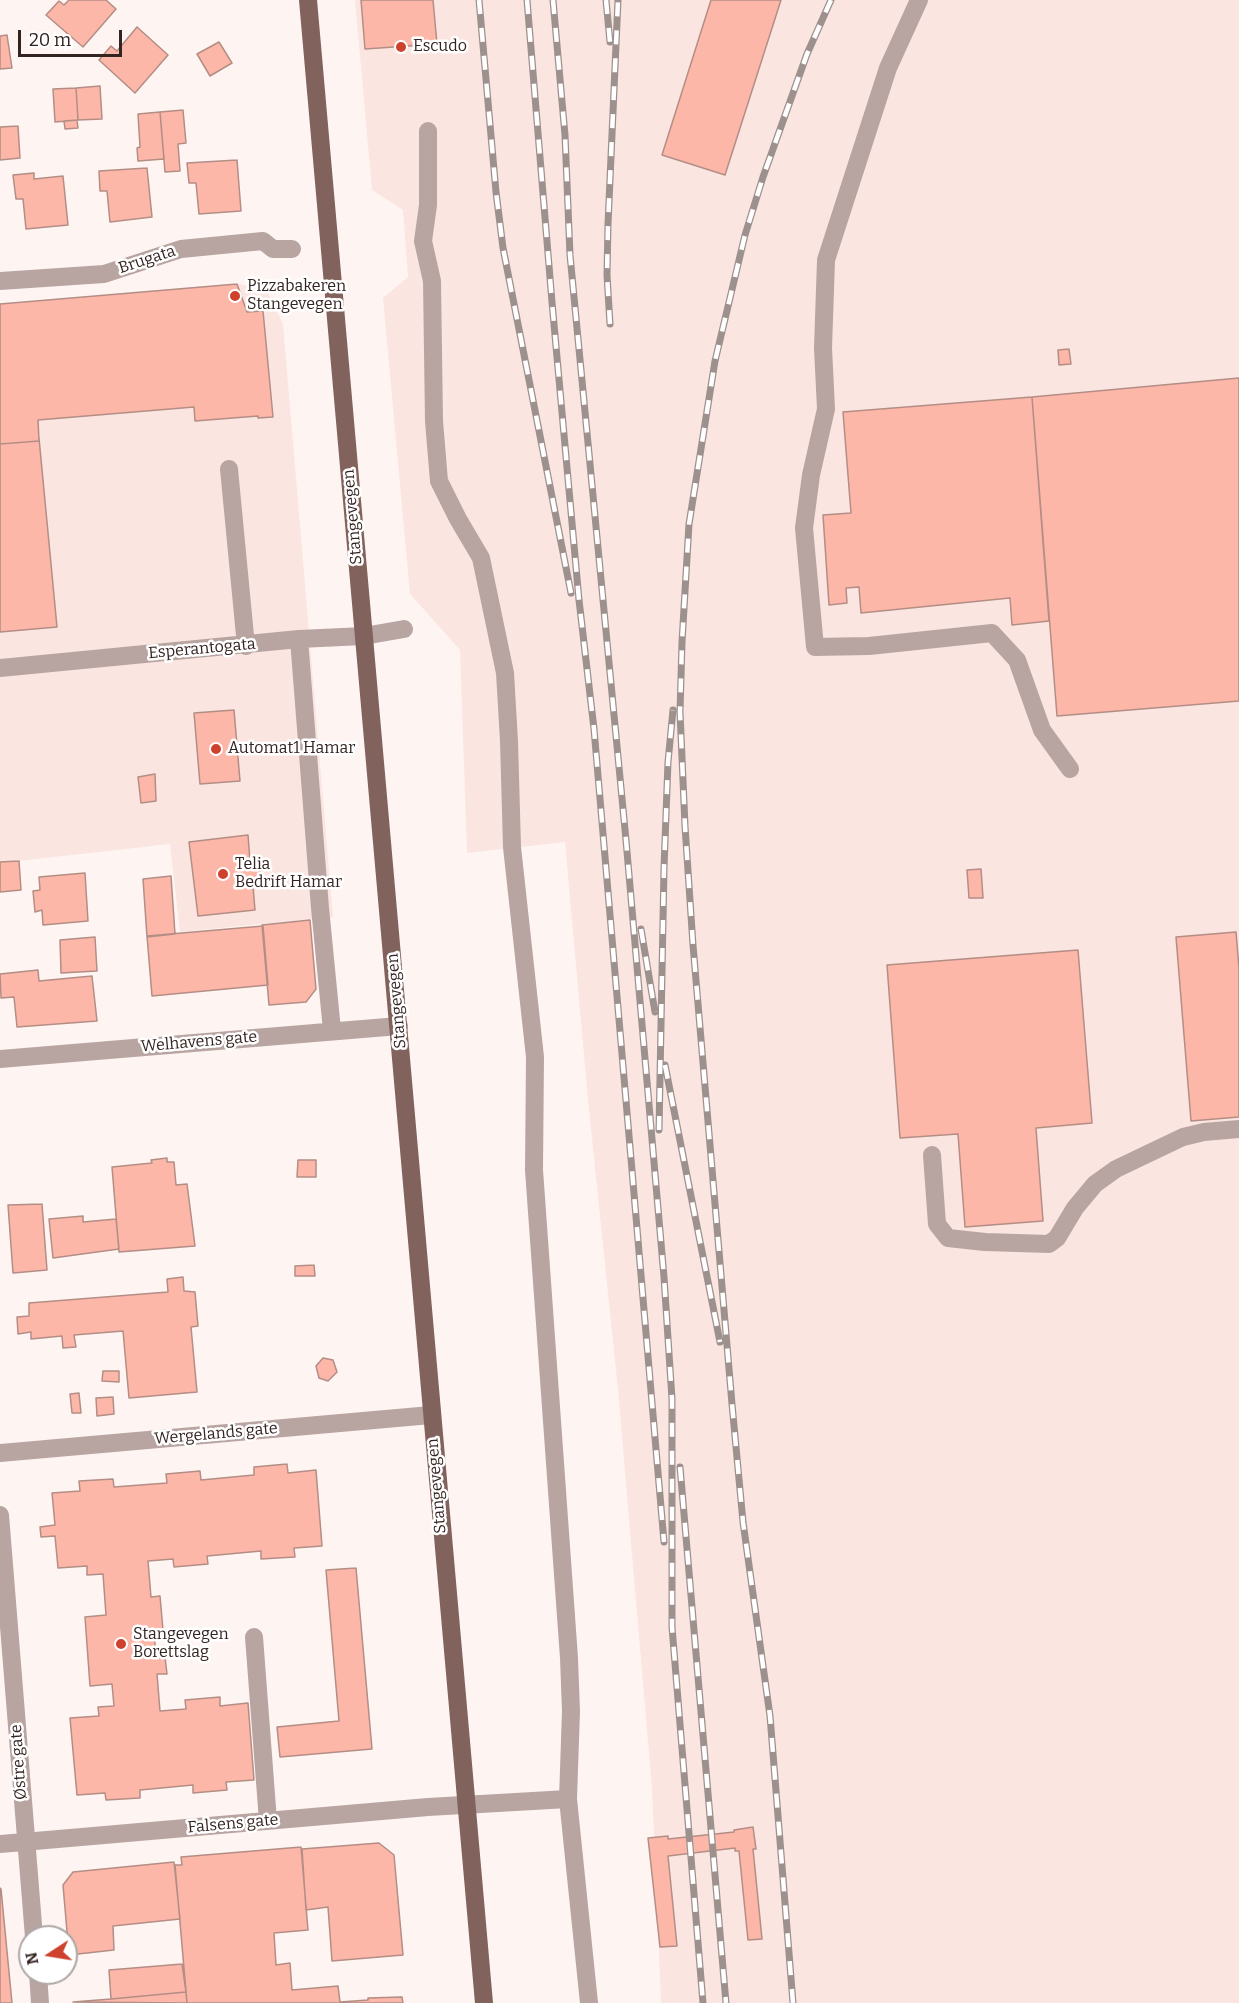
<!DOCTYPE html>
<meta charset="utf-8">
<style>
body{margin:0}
#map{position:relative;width:1239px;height:2003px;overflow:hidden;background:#fef5f3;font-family:Bitter,serif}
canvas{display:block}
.north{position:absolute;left:18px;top:1925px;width:60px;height:60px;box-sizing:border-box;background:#fff;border:2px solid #aea7a6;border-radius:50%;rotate:258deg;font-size:16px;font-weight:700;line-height:24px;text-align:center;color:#342421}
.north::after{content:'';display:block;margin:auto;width:21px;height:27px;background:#cd412d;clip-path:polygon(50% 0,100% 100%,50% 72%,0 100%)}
.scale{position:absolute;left:18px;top:30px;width:104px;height:27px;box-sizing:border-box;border:3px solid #342421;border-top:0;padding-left:8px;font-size:18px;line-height:21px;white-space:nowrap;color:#342421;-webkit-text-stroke:4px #fff;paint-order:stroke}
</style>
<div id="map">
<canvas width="1239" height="2003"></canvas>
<div class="north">N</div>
<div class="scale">20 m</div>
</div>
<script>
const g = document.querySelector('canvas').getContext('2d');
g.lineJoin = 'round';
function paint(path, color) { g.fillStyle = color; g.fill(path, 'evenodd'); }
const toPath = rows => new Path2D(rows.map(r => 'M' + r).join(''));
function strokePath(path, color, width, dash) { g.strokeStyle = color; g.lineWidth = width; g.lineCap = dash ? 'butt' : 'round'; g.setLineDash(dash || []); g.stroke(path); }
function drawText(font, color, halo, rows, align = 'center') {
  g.font = font + ' Bitter,serif'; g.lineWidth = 5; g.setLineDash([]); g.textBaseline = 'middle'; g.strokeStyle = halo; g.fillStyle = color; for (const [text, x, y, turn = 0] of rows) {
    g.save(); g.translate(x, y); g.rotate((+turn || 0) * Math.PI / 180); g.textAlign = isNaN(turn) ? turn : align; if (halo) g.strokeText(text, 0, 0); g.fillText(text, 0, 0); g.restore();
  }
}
paint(toPath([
 [355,0,1239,0,1239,2003,661,2003,652,1789,618,1390,588,1100,565,842,467,853,460,650,410,594,383,298,408,277,403,210,372,190],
 [239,284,267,291,283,324,333,917,180,932,170,844,0,863,0,309]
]), '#fae5e1');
const building = toPath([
 [69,0,106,0,116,9,83,47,46,15,59,1,64,5,69,0],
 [361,0,433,0,437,44,365,49,361,0],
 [711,0,781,0,725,175,662,155,711,0],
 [137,27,168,55,135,93,99,60,111,46,117,51,137,27],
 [7,35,12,68,0,69,0,36,7,35],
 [219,42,232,63,210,76,197,54,219,42],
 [100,86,102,119,78,120,76,88,100,86],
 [76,88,78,120,55,122,53,89,76,88],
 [183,110,186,143,178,144,180,171,165,172,160,112,183,110],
 [160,112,164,159,138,161,137,148,140,147,138,114,160,112],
 [77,120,78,128,65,129,64,121,77,120],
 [18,126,20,158,0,160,0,127,18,126],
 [237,160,241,211,199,214,196,183,189,183,187,163,237,160],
 [147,168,152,217,110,222,107,191,100,191,99,171,147,168],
 [34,173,34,179,63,176,68,225,26,229,23,199,16,199,13,175,34,173],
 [237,284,247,312,263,311,273,417,258,418,258,416,195,421,194,407,38,420,39,441,0,444,0,304,237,284],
 [1069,349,1071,364,1059,365,1058,350,1069,349],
 [1239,378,1239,701,1057,716,1032,397,1239,378],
 [1032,397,1049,621,1012,625,1010,598,861,613,859,587,846,588,847,603,829,605,823,515,851,513,843,412,1032,397],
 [39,438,57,627,0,632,0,444,39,441,39,438],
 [234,710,240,781,200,784,194,713,234,710],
 [155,774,156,801,141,803,138,777,155,774],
 [248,835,250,861,259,860,261,884,253,886,255,910,198,916,189,842,248,835],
 [19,861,21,890,0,892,0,862,19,861],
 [981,869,983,898,969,898,967,870,981,869],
 [85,873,88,921,43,925,42,910,35,912,33,891,40,890,39,877,85,873],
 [171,876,175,934,147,937,143,879,171,876],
 [310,920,316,989,306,1002,269,1005,262,925,310,920],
 [263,926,268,985,152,996,147,936,263,926],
 [1236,932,1239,968,1239,1117,1191,1121,1176,937,1236,932],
 [95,937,97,971,61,973,60,940,95,937],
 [1078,950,1092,1123,1036,1128,1043,1221,965,1227,958,1134,900,1138,887,965,1078,950],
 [38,970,39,981,92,976,97,1021,17,1027,14,997,1,998,0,974,38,970],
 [167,1158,167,1162,174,1162,176,1185,187,1184,195,1246,119,1252,112,1167,152,1163,151,1160,167,1158],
 [298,1160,316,1160,316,1177,297,1177,298,1160],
 [42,1204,47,1270,13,1273,8,1205,42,1204],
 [83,1216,83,1222,116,1219,119,1249,53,1258,49,1219,83,1216],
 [314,1265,315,1276,295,1276,295,1266,314,1265],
 [183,1277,184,1291,195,1292,198,1326,191,1327,197,1392,129,1398,123,1331,74,1335,76,1347,63,1348,62,1336,31,1339,31,1332,18,1334,17,1317,29,1316,29,1303,168,1292,167,1279,183,1277],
 [323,1358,333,1360,337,1372,328,1381,319,1378,316,1366,323,1358],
 [103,1371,119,1371,119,1382,102,1381,103,1371],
 [79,1393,81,1413,72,1413,70,1394,79,1393],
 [113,1397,114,1414,97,1416,96,1398,113,1397],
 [287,1464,288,1473,316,1470,322,1546,294,1548,295,1557,261,1559,261,1551,207,1556,208,1564,174,1567,173,1559,148,1561,151,1597,160,1596,163,1630,154,1631,156,1658,165,1657,167,1674,157,1674,160,1711,186,1709,185,1700,220,1697,220,1706,248,1703,254,1780,226,1782,227,1790,193,1793,193,1785,140,1790,140,1798,106,1800,105,1793,77,1795,70,1718,99,1716,98,1707,114,1706,112,1684,90,1686,85,1617,106,1615,103,1574,87,1575,87,1566,58,1568,55,1536,41,1537,40,1527,55,1525,52,1493,80,1491,79,1481,113,1479,114,1487,167,1483,166,1474,200,1471,201,1480,254,1475,254,1467,287,1464],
 [356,1568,372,1749,280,1757,277,1727,339,1721,326,1570,356,1568],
 [753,1827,756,1849,753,1849,762,1939,748,1940,739,1851,735,1851,735,1848,668,1856,677,1946,660,1947,648,1838,668,1836,668,1839,734,1832,734,1830,753,1827],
 [379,1843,394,1855,403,1955,332,1961,328,1907,306,1910,302,1849,379,1843],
 [301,1847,308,1930,274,1933,276,1965,290,1963,292,1990,338,1986,340,2002,368,2000,368,1998,402,1997,403,2003,187,2003,175,1865,182,1865,181,1857,301,1847],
 [174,1862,180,1919,113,1926,114,1950,69,1955,63,1885,73,1872,174,1862],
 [0,1888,1,1889,12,2003,0,2003,0,1888],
 [182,1964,186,1992,111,1999,109,1970,182,1964],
 [186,1992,187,2003,73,2002,111,1999,186,1992]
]);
paint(building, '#fdb7a9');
strokePath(building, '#b48d85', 1.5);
strokePath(toPath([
 [919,0,888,68,826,260,823,348,826,409,811,475,804,528,815,647,869,646,992,633,1017,660,1042,730,1070,769],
 [428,131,428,205,423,241,432,281,434,421,439,481,458,519,481,558,505,673,509,741,512,847,535,1057,534,1170,569,1658,571,1711,568,1799,589,2003],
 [0,281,104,274,181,249,263,241,273,249,292,249],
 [229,469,246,646],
 [299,639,320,908,332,1030],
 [0,668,299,639,364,636,404,629],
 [0,1059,399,1026],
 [932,1155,937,1224,948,1238,985,1242,1049,1244,1057,1238,1075,1208,1095,1184,1116,1169,1183,1137,1204,1132,1239,1129],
 [0,1453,431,1415],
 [0,1515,34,1937],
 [254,1637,268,1821],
 [0,1844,428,1807,568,1799],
 [38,1973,40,2003]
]), '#b8a5a2', 18);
strokePath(toPath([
 [308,0,484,2003]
]), '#81625c', 18);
const rail = toPath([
 [479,0,496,192,503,248,571,593],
 [527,0,552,302,579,600,594,729,664,1542],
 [553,0,565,135,570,255,626,840,664,1277,672,1399,672,1627,703,2003],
 [606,0,610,42],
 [610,324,607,275,608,224,618,0],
 [641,929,655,1012],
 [665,1065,720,1342],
 [659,1130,664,868,668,762,673,710],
 [680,1467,726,2003],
 [793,2003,770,1716,743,1522,732,1404,693,945,685,826,680,712,682,642,689,524,715,361,745,235,763,177,807,54,831,0]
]);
strokePath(rail, '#9d918e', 7);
strokePath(rail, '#fff', 4.5, [14]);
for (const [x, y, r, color] of [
 [401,47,6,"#cd412d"],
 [235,296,6,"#cd412d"],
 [216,749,6,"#cd412d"],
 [223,874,6,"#cd412d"],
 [121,1644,6,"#cd412d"]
]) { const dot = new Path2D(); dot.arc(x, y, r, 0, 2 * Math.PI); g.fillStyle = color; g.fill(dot); strokePath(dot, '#fff', 2); }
drawText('16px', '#342421', '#fff', [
 ["Escudo",413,47],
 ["Pizzabakeren",247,287],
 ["Stangevegen",247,305],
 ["Automat1 Hamar",228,749],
 ["Telia",235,865],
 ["Bedrift Hamar",235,883],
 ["Stangevegen",133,1635],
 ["Borettslag",133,1653]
], 'left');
drawText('16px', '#342421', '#fff', [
 ["Brugata",147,260,-18],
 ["Stangevegen",353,517,-95],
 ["Esperantogata",202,649,-5],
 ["Stangevegen",397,1001,-95],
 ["Welhavens gate",199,1042,-5],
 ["Wergelands gate",216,1434,-5],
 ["Stangevegen",437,1486,-95],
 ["Østre gate",19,1762,-94],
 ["Falsens gate",233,1824,-5]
]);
</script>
